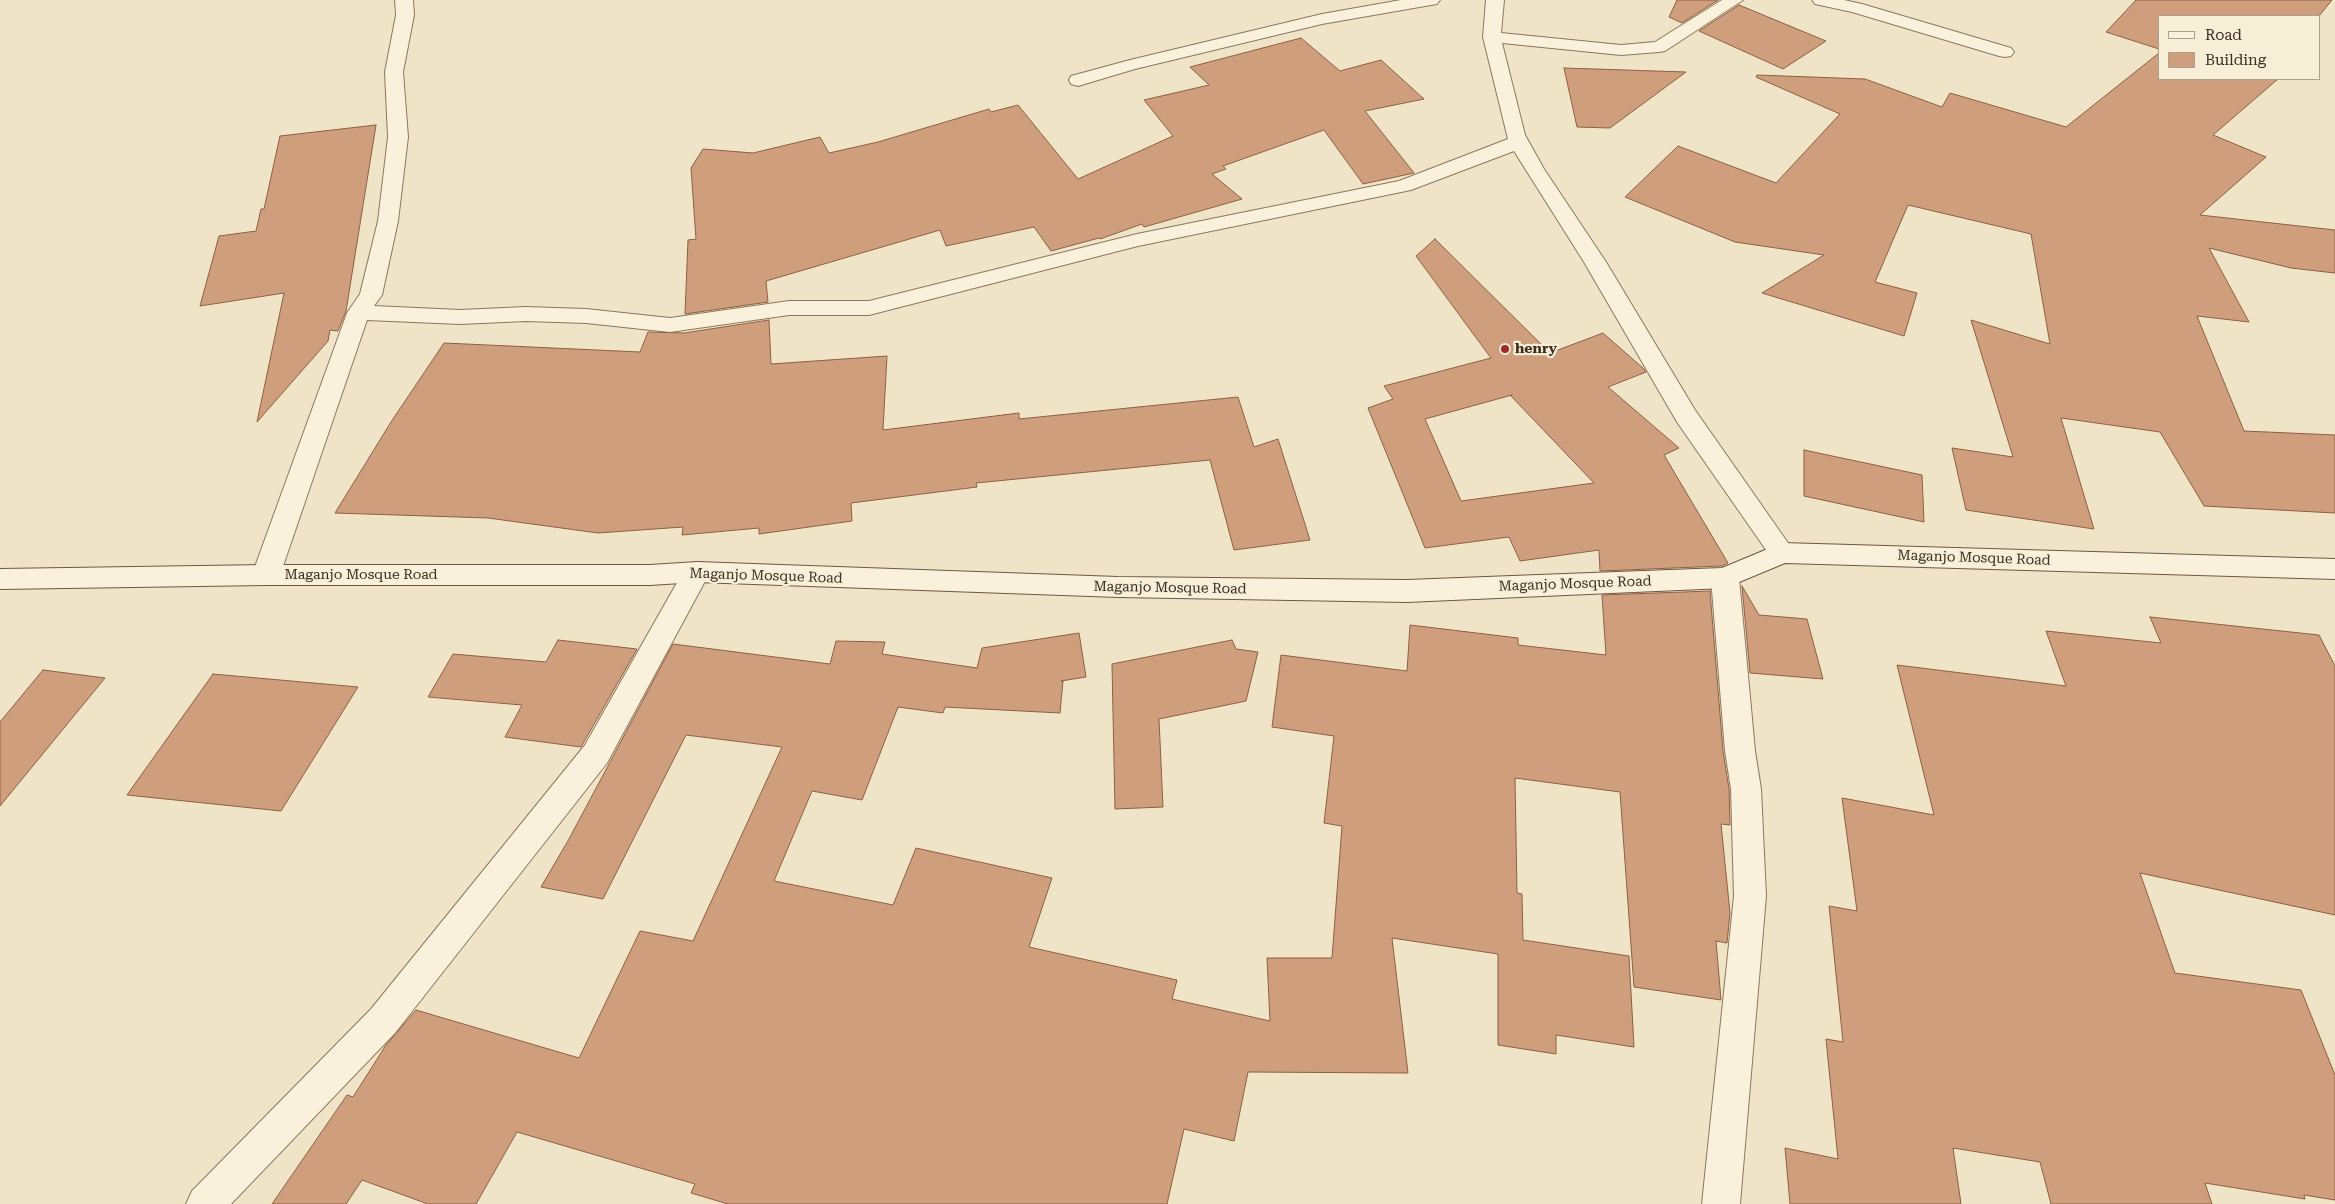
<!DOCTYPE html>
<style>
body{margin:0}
#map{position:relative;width:2335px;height:1204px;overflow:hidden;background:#f0e4c8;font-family:"Roboto Serif",serif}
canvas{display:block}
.legend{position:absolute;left:2158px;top:15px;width:162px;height:65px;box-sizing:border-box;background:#f7eed8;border:1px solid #ada18e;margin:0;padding:6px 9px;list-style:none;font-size:15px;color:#3d2e20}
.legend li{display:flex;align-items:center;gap:10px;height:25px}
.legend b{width:25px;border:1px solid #ada18e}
</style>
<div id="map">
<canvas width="2335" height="1204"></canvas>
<ul class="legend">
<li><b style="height:6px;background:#faf1dc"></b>Road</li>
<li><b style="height:14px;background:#cf9f7d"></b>Building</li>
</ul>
</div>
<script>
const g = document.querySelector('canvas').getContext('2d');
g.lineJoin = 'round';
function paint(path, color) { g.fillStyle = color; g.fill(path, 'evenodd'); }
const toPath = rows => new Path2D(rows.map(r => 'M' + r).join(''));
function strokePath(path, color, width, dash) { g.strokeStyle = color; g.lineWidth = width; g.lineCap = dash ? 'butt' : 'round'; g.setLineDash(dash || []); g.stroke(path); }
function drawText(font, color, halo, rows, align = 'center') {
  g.font = font + ' "Roboto Serif",serif'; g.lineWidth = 4.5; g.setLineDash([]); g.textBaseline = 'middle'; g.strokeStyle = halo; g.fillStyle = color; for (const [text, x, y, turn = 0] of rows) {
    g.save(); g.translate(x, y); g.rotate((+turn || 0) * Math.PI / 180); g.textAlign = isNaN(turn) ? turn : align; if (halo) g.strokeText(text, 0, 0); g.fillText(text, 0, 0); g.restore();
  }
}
const building = toPath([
 [1677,0,1718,0,1682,23,1669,17,1677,0],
 [2136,0,2332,0,2319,16,2159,16,2159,49,2106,32,2136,0],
 [1739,5,1826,41,1783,69,1699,31,1739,5],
 [1301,38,1340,71,1381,60,1424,99,1365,111,1414,173,1363,184,1324,130,1223,166,1226,169,1212,174,1242,199,1144,227,1142,224,1100,239,1099,238,1051,251,1034,227,946,246,940,230,766,281,768,302,685,314,688,240,696,239,691,168,703,149,753,153,820,137,829,153,878,142,989,109,991,112,1018,105,1078,179,1173,136,1144,100,1209,85,1190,67,1301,38],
 [2159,53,2159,79,2278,79,2213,135,2266,157,2200,215,2335,230,2335,273,2291,268,2209,248,2249,322,2197,316,2244,431,2335,435,2335,513,2204,506,2160,432,2061,418,2094,529,1966,510,1952,448,2013,457,1971,320,2050,344,2031,234,1908,205,1875,282,1917,293,1904,336,1762,293,1824,255,1735,242,1625,197,1678,146,1776,183,1840,114,1756,77,1757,75,1865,79,1942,107,1950,93,2066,127,2159,53],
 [1564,68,1686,72,1610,128,1577,127,1564,68],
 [376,125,346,311,338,331,330,330,328,341,257,422,284,293,200,306,219,236,256,231,261,209,264,209,280,136,376,125],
 [1435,239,1550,353,1603,333,1644,369,1646,372,1608,387,1679,448,1664,455,1728,563,1722,566,1600,571,1599,550,1520,561,1509,537,1425,548,1368,408,1393,399,1384,386,1491,358,1416,256,1435,239],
 [1512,395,1511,396,1594,483,1461,501,1425,419,1512,395],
 [769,320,771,364,887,356,883,430,1019,413,1019,419,1238,397,1254,447,1278,439,1310,540,1234,550,1210,460,976,483,977,487,851,503,852,521,759,534,759,528,682,535,683,527,598,533,488,518,335,513,391,422,444,343,640,352,648,332,684,333,769,320],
 [1804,450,1922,475,1924,522,1804,496,1804,450],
 [1742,586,1759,615,1807,619,1823,679,1750,673,1742,586],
 [1710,591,1723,751,1729,789,1730,825,1721,824,1730,913,1727,943,1716,941,1721,1000,1634,987,1620,792,1515,778,1517,893,1522,894,1523,940,1629,956,1634,1047,1556,1035,1556,1054,1498,1045,1498,954,1392,938,1408,1073,1248,1072,1234,1141,1184,1129,1167,1204,728,1204,691,1193,695,1184,517,1132,476,1204,428,1204,362,1180,346,1204,272,1204,347,1095,353,1097,386,1045,416,1010,579,1058,640,931,693,941,782,747,686,735,603,899,541,887,569,839,673,644,830,664,836,641,885,642,882,654,977,668,982,648,1079,633,1086,677,1061,681,1063,681,1060,713,945,707,943,713,898,707,862,800,812,791,774,881,893,905,916,848,1052,878,1029,947,1177,980,1172,999,1270,1021,1267,958,1332,958,1342,826,1324,823,1334,736,1272,727,1281,655,1407,671,1410,625,1518,638,1518,645,1606,655,1602,595,1710,591],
 [2150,617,2319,635,2335,666,2335,915,2140,873,2175,973,2301,990,2335,1075,2335,1200,2304,1195,2305,1199,2205,1183,2212,1204,2051,1204,2040,1162,1953,1148,1961,1204,1790,1204,1785,1148,1838,1159,1826,1039,1843,1042,1829,906,1857,911,1842,798,1934,815,1897,665,2066,686,2046,631,2161,643,2150,617],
 [558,640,637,649,581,747,505,737,522,705,428,697,453,654,546,662,558,640],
 [1232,640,1236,649,1258,652,1246,701,1159,719,1163,807,1115,809,1112,664,1232,640],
 [43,670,105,678,0,806,0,722,43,670],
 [213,674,358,687,281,811,127,795,213,674]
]);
paint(building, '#cf9f7d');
strokePath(building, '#8d5f41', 1);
const street = toPath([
 [395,0,413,0,414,15,403,72,408,137,398,221,382,295,374,306,460,310,526,307,586,309,670,318,789,301,869,301,1137,234,1399,181,1508,139,1483,37,1486,0,1504,0,1501,33,1621,45,1655,42,1722,0,1743,0,1665,51,1659,52,1621,55,1502,43,1525,135,1544,169,1606,262,1695,410,1795,553,1791,560,1782,563,1773,560,1677,422,1584,262,1514,151,1411,190,1138,246,869,315,789,315,670,332,586,323,526,321,460,324,367,320,280,575,276,582,266,585,256,582,252,575,347,313,360,294,378,221,388,137,385,72,396,15,395,0],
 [1401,0,1440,0,1437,4,1431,5,1322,24,1135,69,1078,86,1071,84,1069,80,1071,76,1130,60,1322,14,1401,0],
 [1812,0,1844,0,1862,4,2011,48,2014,52,2011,56,2005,57,1999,56,1852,12,1815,4,1812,0],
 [697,562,707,565,710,572,607,763,395,1033,231,1204,186,1204,192,1191,371,1009,585,745,687,565,697,562],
 [1725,568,1735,571,1739,578,1755,751,1761,789,1766,896,1740,1204,1702,1204,1734,896,1731,789,1725,751,1711,578,1715,571,1725,568]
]);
const secondary = toPath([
 [1782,543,2335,559,2335,579,1785,563,1725,588,1407,602,1118,597,697,582,650,585,266,585,0,589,0,569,266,565,650,565,697,562,1118,577,1407,580,1722,568,1782,543]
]);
strokePath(street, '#8d765c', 2);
strokePath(secondary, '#6f573f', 2);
paint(street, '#faf1dc');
paint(secondary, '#faf1dc');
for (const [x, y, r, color] of [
 [1505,349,5,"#9e2a2b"]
]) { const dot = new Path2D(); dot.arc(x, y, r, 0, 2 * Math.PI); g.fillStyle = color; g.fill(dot); strokePath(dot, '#f7eed8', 2); }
drawText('bold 14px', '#3d2e20', '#f7eed8', [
 ["henry",1515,349]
], 'left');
drawText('14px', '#3d2e20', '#f7eed8', [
 ["Maganjo Mosque Road",1974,558,2],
 ["Maganjo Mosque Road",361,575],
 ["Maganjo Mosque Road",766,576,2],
 ["Maganjo Mosque Road",1575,584,-2],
 ["Maganjo Mosque Road",1170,588,1]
]);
</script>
